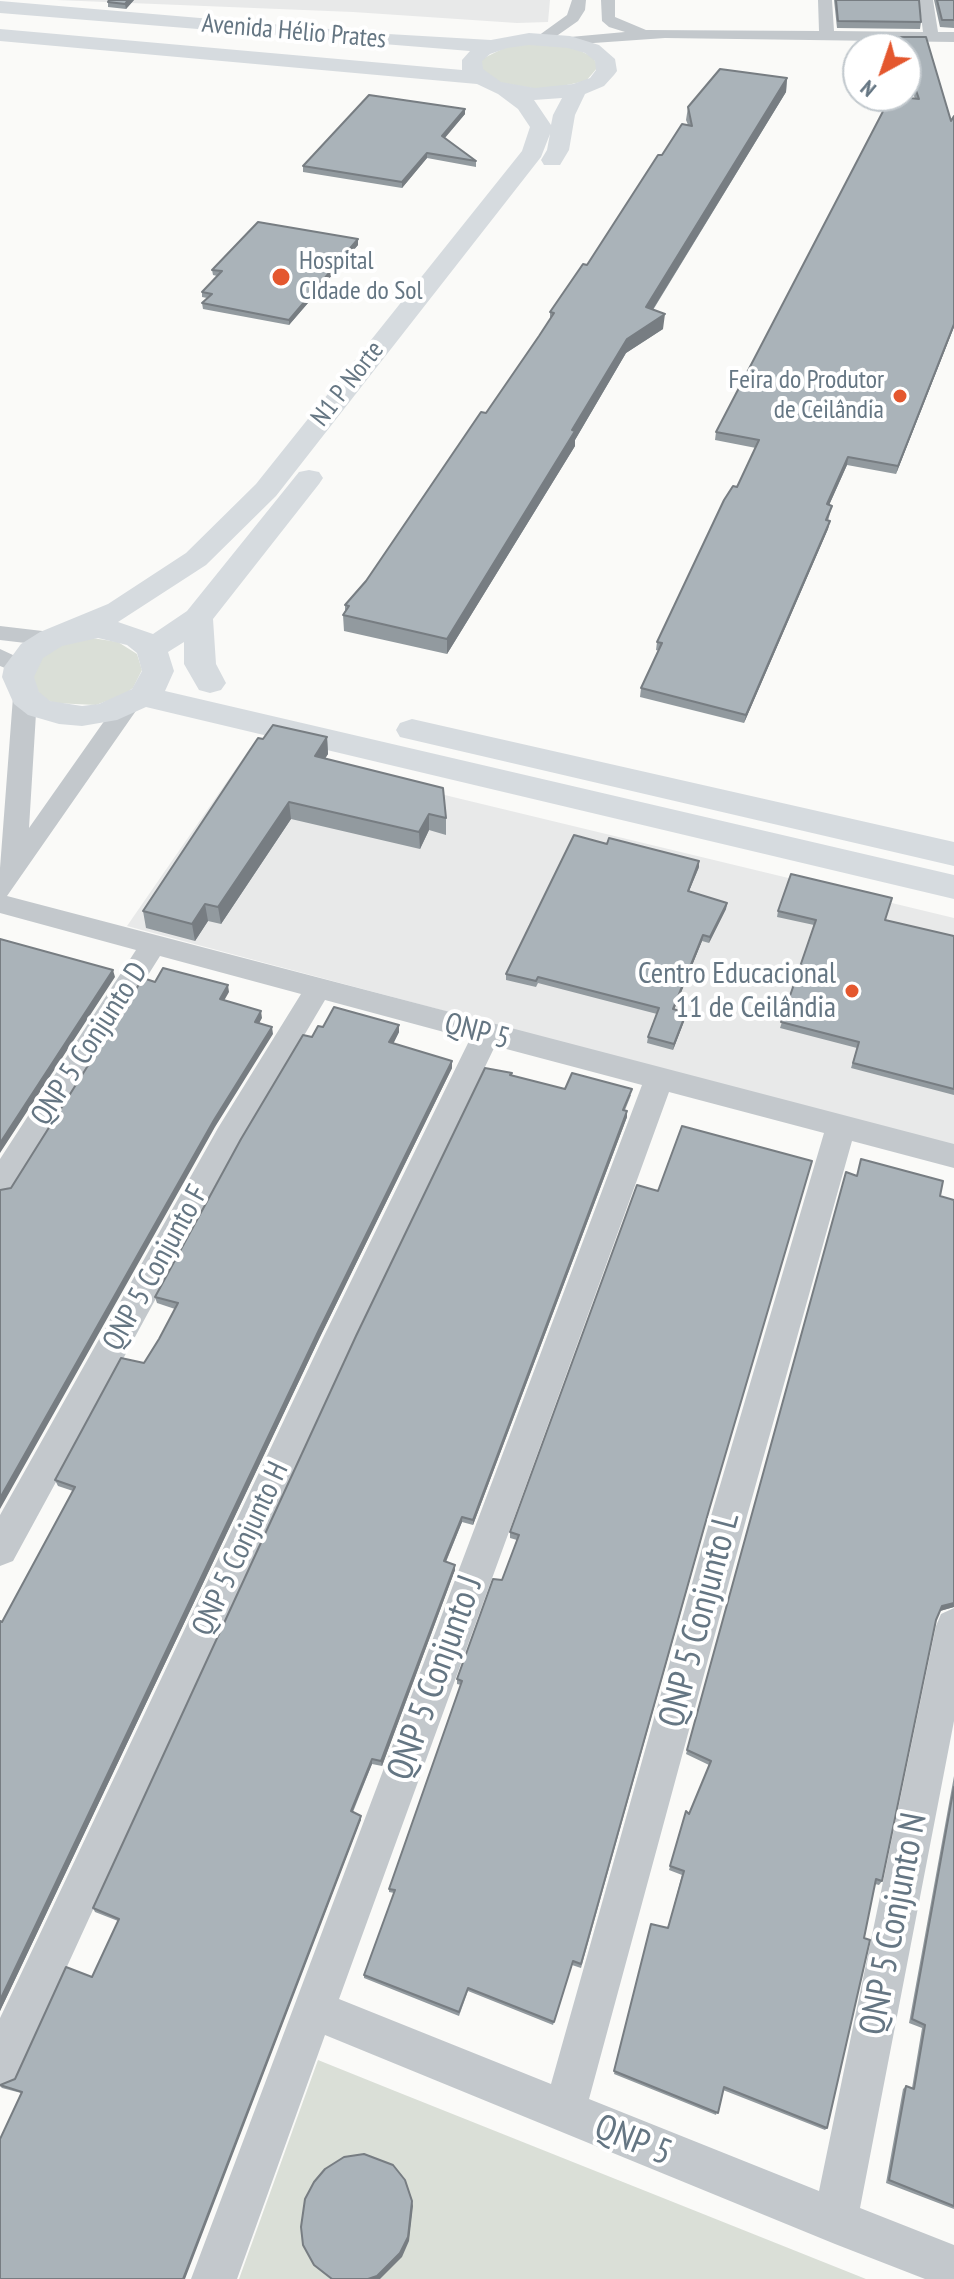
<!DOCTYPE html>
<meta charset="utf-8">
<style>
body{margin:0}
#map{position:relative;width:954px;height:2279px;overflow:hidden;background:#fafaf8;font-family:"PT Sans Narrow",sans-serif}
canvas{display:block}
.north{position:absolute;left:842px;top:32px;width:80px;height:80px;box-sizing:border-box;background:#fff;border:2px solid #c1c8cd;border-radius:50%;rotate:220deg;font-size:22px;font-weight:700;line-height:32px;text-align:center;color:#657683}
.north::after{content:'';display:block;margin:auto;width:28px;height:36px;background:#e4572e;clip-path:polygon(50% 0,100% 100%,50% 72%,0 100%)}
</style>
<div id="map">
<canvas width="954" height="2279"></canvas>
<div class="north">N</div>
</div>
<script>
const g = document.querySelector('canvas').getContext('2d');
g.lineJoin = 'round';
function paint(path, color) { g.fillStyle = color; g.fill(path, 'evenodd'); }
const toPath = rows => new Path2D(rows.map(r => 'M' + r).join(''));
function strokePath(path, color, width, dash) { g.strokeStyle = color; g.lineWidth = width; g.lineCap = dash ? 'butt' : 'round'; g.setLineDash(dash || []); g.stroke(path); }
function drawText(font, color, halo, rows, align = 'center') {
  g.font = font + ' "PT Sans Narrow",sans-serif'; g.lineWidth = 8; g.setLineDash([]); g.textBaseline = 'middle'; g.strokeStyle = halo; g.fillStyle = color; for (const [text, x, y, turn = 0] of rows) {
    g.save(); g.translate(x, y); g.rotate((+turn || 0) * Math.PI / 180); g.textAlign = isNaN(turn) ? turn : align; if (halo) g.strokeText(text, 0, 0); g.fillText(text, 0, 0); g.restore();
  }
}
paint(toPath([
 [56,0,550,0,548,22,517,23,353,12],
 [250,748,954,918,954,1147,127,926]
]), '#e8e9e9');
paint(toPath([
 [512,44,570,46,593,57,598,67,586,81,543,90,497,82,481,69,482,59],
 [92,638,118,642,137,654,142,670,133,688,123,695,96,705,54,703,43,698,31,682,42,656,64,643],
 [318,2060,395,2091,866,2279,239,2279]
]), '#dadfd7');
paint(toPath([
 [572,0,586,0,585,10,578,21,548,42,538,42,538,36,567,15,572,0],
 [601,0,615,0,615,17,646,30,819,31,818,0,832,0,834,31,923,32,919,0,933,0,938,32,954,32,954,42,665,38,565,45,562,42,570,37,625,32,609,27,602,21,601,0],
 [0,626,51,632,59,634,63,639,59,644,51,646,0,640,0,626],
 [0,649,28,662,32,667,28,672,20,674,0,666,0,649],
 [25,689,34,692,37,697,29,828,119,700,137,700,140,705,7,896,954,1144,954,1168,852,1141,747,1516,589,2099,819,2191,936,1626,941,1614,954,1608,954,1721,860,2208,954,2245,954,2279,925,2279,835,2244,325,2035,237,2279,191,2279,642,1085,495,1046,354,1340,15,2080,0,2086,0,2018,322,1340,470,1039,325,1000,240,1144,13,1561,0,1566,0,1515,218,1128,301,994,160,956,11,1193,0,1196,0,1159,136,950,0,913,0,868,13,697,16,692,25,689],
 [669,1092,824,1133,711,1516,551,2084,339,1999,669,1092]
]), '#c3c8cc');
paint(toPath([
 [0,1,388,34,491,40,529,33,570,36,599,45,615,59,617,71,614,75,604,86,585,94,575,115,569,150,560,165,544,165,541,160,547,150,550,134,541,157,276,496,206,565,118,622,153,634,187,611,299,472,309,470,319,472,323,478,319,484,213,619,216,664,226,683,221,690,210,693,199,690,184,664,184,642,168,652,174,671,165,691,954,875,954,899,146,707,117,720,82,726,59,724,28,715,14,704,2,677,4,667,21,644,40,632,108,604,186,553,256,484,522,151,530,127,518,109,498,94,477,84,0,41,0,29,462,70,462,60,470,51,0,13,0,1],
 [529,45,568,48,585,53,595,61,596,70,590,78,573,84,535,88,501,82,483,69,482,61,490,54,507,48,529,45],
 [562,98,553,115,551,125,534,100,562,98],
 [98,638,127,645,137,653,142,671,132,689,99,704,82,706,50,701,39,692,34,677,43,658,62,646,98,638],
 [412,719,954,842,954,866,400,737,396,730,400,723,412,719]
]), '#d6dbdf');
paint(toPath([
 [109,0,134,0,126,9,108,7,108,2],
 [834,0,919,0,921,22,920,29,837,28],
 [934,0,954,0,954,28,940,27],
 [898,37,926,37,951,121,954,116,954,327,896,474,847,465,829,505,832,506,828,521,830,521,828,529,744,723,640,697,641,688,659,651,656,650,657,642,724,500,733,486,737,487,756,448,715,440,716,432,891,96,915,99,906,72,906,48,898,48,897,44],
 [787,78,786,92,653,310,663,329,626,353,575,440,575,446,447,654,344,631,343,615,345,611,345,605,366,581,486,413,550,320,550,312,587,265,662,155,688,125,686,120,688,107],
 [465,109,465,114,445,138,476,161,476,167,427,158,402,188,303,172,303,166],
 [358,245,289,325,203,309,202,303,207,298,202,297,202,292,217,276,213,275,212,270],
 [327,737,328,754,325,758,446,818,446,835,429,830,420,849,291,819,221,924,208,921,195,941,146,928,143,911,263,739],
 [699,867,689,891,727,903,726,909,709,943,702,941,674,1009,685,1019,673,1050,647,1043,648,1037,657,1014,538,983,536,987,506,980,506,974],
 [778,911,886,920,954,936,954,1095,851,1068,857,1048,780,1028,814,925,777,917],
 [323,1027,399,1032,393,1044,452,1061,452,1068,319,1339,0,2011,0,1621,2,1622,73,1491,58,1486,55,1480,144,1363,159,1339,175,1309,157,1303,155,1297,312,1037],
 [512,1076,565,1089,631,1095,625,1110,627,1111,627,1117,473,1525,462,1522,446,1562,455,1565,455,1570,382,1766,372,1764,353,1812,361,1816,361,1820,21,2093,2,2088,0,2086,15,2079,92,1977,118,1921,95,1912,93,1908],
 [846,1172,857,1176,954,1200,954,1607,940,1611,936,1620,882,1881,879,1885,875,1884,827,2128,825,2130,723,2090,716,2115,614,2074,651,1924,668,1928,682,1875,669,1870,686,1811,689,1814,709,1765,686,1754],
 [708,1515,581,1968,572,1965,553,2025,468,1991,459,2016,364,1978,364,1975,394,1893,389,1892,389,1889,461,1685,457,1684,457,1679,502,1580,517,1540,510,1538,510,1532],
 [954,1776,954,2209,886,2183,903,2089,906,2086,912,2088,922,2028,909,2023]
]), '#929a9f');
paint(toPath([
 [128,0,134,0,126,9,125,4],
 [787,78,786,92,645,322,646,307],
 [465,109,465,114,442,141,442,136],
 [427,153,427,158,402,188,402,182],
 [358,239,358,245,289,325,289,320],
 [665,314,663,329,626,353,575,440,575,446,447,654,447,639,627,339],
 [954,324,954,327,896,474,898,466],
 [848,457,847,465,826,512,827,504],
 [830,521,828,529,744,723,746,715],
 [327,737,328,754,316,773,315,756],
 [289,802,291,819,221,924,218,907],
 [429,814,429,830,420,849,419,832],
 [699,861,699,867,687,896,688,891],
 [727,903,726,909,709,943,710,937],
 [205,904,208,921,195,941,192,924],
 [703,935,702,941,672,1015,673,1009],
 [113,970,115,977,0,1153,0,1143],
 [228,985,229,992,221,1006,220,999],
 [261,1011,262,1018,256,1029,255,1022],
 [686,1013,685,1019,673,1050,674,1044],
 [399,1025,399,1032,390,1050,389,1042],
 [272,1027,273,1034,215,1127,0,1509,0,1498,214,1120],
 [452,1061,452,1068,319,1339,0,2011,0,2000,318,1332],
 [627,1111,627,1117,473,1525,473,1520],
 [462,1517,462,1522,444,1566,444,1561],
 [455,1565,455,1570,382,1766,381,1761],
 [954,1603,954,1607,940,1611,942,1606],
 [372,1759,372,1764,351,1815,351,1811],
 [361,1816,361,1820,185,2279,183,2279],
 [412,2201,413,2206,409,2241,402,2257,380,2279,368,2279]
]), '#777d82');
const building = toPath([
 [109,0,128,0,125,4,108,2,109,0],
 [836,0,919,0,921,22,838,21,836,0],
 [937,0,954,0,954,20,942,20,937,0],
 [898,37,926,37,951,121,954,116,954,324,898,466,848,457,827,504,832,506,826,520,830,521,746,715,641,688,662,643,657,642,724,500,733,486,737,487,759,440,716,432,891,96,919,99,906,61,906,48,902,48,898,37],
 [720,69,787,78,646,307,665,314,627,339,572,430,575,431,447,639,343,615,349,606,345,605,366,581,481,412,486,413,539,336,554,313,550,312,583,264,587,265,658,155,662,155,682,124,692,126,688,107,720,69],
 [369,95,465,109,442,136,476,161,427,153,402,182,303,166,369,95],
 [258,222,358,239,289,320,202,303,212,294,202,292,222,271,212,270,258,222],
 [273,725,327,737,315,756,443,788,446,818,429,814,419,832,289,802,218,907,205,904,192,924,143,911,258,738,263,739,273,725],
 [574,835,607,844,609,838,699,861,688,891,727,903,710,937,703,935,673,1009,686,1013,674,1044,648,1037,659,1008,538,977,536,981,506,974,574,835],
 [791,874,892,898,885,920,954,936,954,1089,853,1063,859,1042,781,1022,816,920,778,911,791,874],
 [0,939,113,970,0,1143,0,939],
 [163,968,228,985,220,999,261,1011,255,1022,272,1027,214,1120,0,1498,0,1190,11,1188,143,978,155,982,163,968],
 [334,1007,399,1025,389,1042,452,1061,318,1332,0,2000,0,1621,2,1622,75,1487,55,1480,121,1358,144,1363,159,1339,178,1303,155,1297,241,1139,303,1035,312,1037,318,1026,323,1027,334,1007],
 [485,1068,512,1073,510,1075,565,1089,572,1073,632,1089,623,1110,627,1111,473,1520,462,1517,444,1561,455,1565,381,1761,372,1759,351,1811,361,1816,183,2279,0,2279,0,2139,22,2092,0,2085,15,2079,66,1967,92,1977,119,1919,93,1908,356,1336,485,1068],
 [682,1126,812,1161,709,1510,581,1964,573,1961,554,2022,468,1988,459,2012,364,1975,395,1890,389,1889,462,1681,457,1679,493,1579,502,1580,519,1535,510,1532,637,1185,658,1191,682,1126],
 [861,1159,943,1181,940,1196,954,1200,954,1603,942,1606,936,1620,882,1881,876,1879,864,1938,870,1940,827,2128,724,2087,718,2113,614,2071,651,1924,668,1928,684,1871,670,1866,686,1811,689,1814,711,1761,687,1750,846,1172,857,1176,861,1159],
 [954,1787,954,2206,889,2180,906,2086,914,2089,925,2025,912,2019,954,1787],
 [364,2154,393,2165,405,2180,412,2201,408,2237,400,2253,377,2276,368,2279,332,2279,314,2265,303,2245,301,2227,305,2199,314,2182,325,2169,344,2157,364,2154]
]);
paint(building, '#aab3b9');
strokePath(building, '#777d82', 2);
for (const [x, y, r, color] of [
 [281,277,10,"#e4572e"],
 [900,396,8,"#e4572e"],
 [852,991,8,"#e4572e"]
]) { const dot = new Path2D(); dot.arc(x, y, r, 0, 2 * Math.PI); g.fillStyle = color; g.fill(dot); strokePath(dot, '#fff', 3); }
drawText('26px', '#657683', '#fff', [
 ["Avenida Hélio Prates",294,32,5],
 ["N1 P Norte",348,384,-52]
]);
drawText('26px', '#657683', '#fff', [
 ["Hospital",299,262],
 ["CIdade do Sol",299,292],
 ["Feira do Produtor",884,381,"right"],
 ["de Ceilândia",884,411,"right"]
], 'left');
drawText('30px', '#657683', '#fff', [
 ["Centro Educacional",836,974],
 ["11 de Ceilândia",836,1008]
], 'right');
drawText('30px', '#657683', '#fff', [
 ["QNP 5",477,1032,15],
 ["QNP 5 Conjunto D",90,1044,-57],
 ["QNP 5 Conjunto F",156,1268,-61],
 ["QNP 5 Conjunto H",241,1549,-65]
]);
drawText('36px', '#657683', '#fff', [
 ["QNP 5 Conjunto L",700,1620,-75],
 ["QNP 5 Conjunto J",436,1678,-70],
 ["QNP 5 Conjunto N",894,1924,-79],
 ["QNP 5",633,2141,22]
]);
</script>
